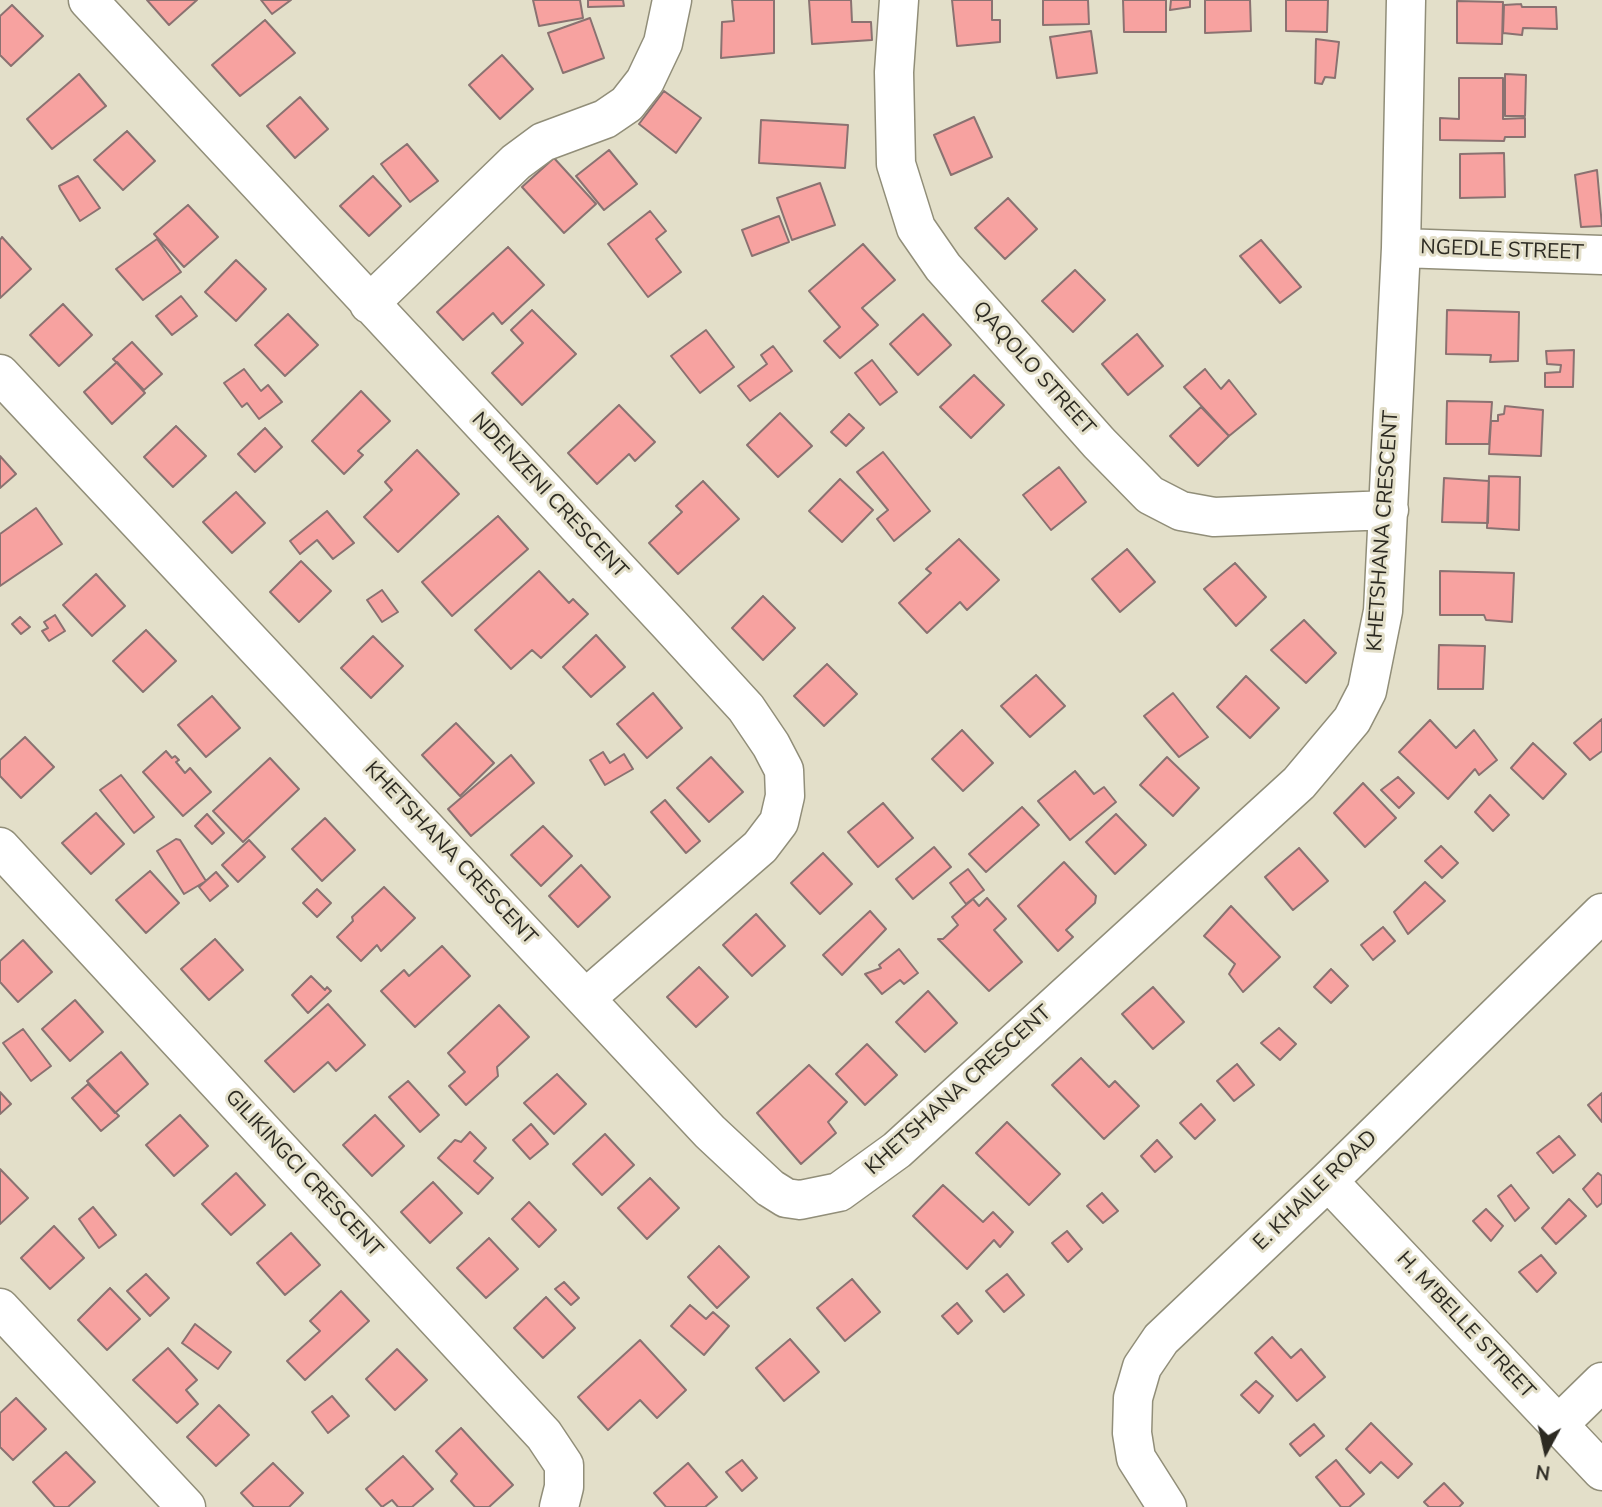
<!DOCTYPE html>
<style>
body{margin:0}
#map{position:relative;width:1602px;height:1507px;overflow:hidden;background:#e3dfc9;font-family:"Nunito Sans",sans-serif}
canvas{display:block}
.north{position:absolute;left:1511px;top:1416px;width:70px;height:70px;-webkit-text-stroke:5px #e3dfc9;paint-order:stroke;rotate:188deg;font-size:19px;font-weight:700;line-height:28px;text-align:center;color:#2c2a22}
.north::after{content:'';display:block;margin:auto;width:24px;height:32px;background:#2c2a22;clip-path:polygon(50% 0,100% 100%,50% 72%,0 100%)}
</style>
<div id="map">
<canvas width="1602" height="1507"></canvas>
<div class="north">N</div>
</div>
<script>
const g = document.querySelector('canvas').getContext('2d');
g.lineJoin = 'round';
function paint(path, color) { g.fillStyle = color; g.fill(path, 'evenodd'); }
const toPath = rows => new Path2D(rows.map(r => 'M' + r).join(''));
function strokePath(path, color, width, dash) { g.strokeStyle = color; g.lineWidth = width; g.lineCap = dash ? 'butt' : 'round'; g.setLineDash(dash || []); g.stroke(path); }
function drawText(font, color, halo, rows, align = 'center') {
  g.font = font + ' "Nunito Sans",sans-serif'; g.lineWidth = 6; g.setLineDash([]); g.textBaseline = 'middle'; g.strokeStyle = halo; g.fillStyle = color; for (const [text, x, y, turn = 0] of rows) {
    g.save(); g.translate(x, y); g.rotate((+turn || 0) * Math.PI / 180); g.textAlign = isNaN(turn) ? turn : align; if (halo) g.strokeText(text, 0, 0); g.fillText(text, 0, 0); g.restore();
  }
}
const building = toPath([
 [147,0,197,0,169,25,147,0],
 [261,0,291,0,272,14,261,0],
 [533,0,580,0,583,18,539,26,533,0],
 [588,0,623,0,624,6,588,7,588,0],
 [732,0,774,0,774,53,721,58,722,22,734,21,732,0],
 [809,0,851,0,852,22,871,22,872,40,812,44,809,0],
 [952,0,992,0,992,20,1000,20,1000,42,957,46,952,0],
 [1043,0,1088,0,1089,24,1043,25,1043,0],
 [1123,0,1166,0,1166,32,1124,32,1123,0],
 [1171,0,1190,0,1190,7,1170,10,1171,0],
 [1205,0,1250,0,1251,31,1205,33,1205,0],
 [1286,0,1328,0,1327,32,1286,31,1286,0],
 [1457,1,1503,2,1502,44,1457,43,1457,1],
 [1521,4,1522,7,1556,7,1557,29,1523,28,1522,35,1503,33,1504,5,1521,4],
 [12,5,43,36,11,66,0,55,0,16,12,5],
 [590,18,604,58,563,73,548,33,590,18],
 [265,20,295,53,240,96,212,65,265,20],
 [1091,31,1097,73,1057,78,1050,37,1091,31],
 [1316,39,1339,42,1335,78,1325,77,1322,84,1315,83,1316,39],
 [502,55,533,89,500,119,469,85,502,55],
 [79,74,106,106,52,149,27,119,79,74],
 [1505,74,1526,75,1525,116,1505,116,1505,74],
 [1459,78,1503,78,1503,119,1525,118,1525,137,1505,137,1504,141,1440,140,1440,118,1459,119,1459,78],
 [664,91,701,118,676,153,639,124,664,91],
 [300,97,328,129,295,158,267,126,300,97],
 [974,117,992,157,951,175,934,135,974,117],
 [761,120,848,125,845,168,759,163,761,120],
 [127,131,155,161,123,190,94,160,127,131],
 [407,144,438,181,410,202,381,164,407,144],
 [609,150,637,184,604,210,576,176,609,150],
 [1504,153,1505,197,1460,198,1460,154,1504,153],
 [554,158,596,204,564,233,522,187,554,158],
 [1597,170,1602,226,1581,227,1575,175,1597,170],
 [78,176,100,208,80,221,60,189,59,186,78,176],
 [373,176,401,206,369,236,340,206,373,176],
 [820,183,835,225,792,240,777,198,820,183],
 [1008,198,1037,229,1005,259,975,228,1008,198],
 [188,205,218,237,184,267,154,234,188,205],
 [650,211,666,231,656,239,681,272,648,297,608,244,650,211],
 [779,216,789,242,752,256,742,230,779,216],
 [2,237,31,269,0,298,0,240,2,237],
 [157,239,181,272,143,300,116,269,157,239],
 [1261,240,1301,287,1280,303,1240,256,1261,240],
 [863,244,895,280,862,308,878,325,840,358,824,341,840,327,809,291,863,244],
 [508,247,544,285,502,324,493,313,463,340,437,312,508,247],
 [236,260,266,289,236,321,205,292,236,260],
 [1075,270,1105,300,1073,332,1042,301,1075,270],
 [181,296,197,316,172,335,156,316,181,296],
 [63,304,92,335,59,366,30,335,63,304],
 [532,310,576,354,522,405,492,373,523,343,511,330,532,310],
 [1447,310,1519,312,1518,361,1490,362,1491,355,1446,354,1447,310],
 [288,314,318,345,285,376,255,345,288,314],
 [923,314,951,345,918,375,890,344,923,314],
 [706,330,734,367,700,393,671,356,706,330],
 [1137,334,1163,366,1128,395,1102,364,1137,334],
 [132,342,162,374,144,390,113,359,132,342],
 [773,346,792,371,750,401,738,386,767,364,761,355,773,346],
 [1574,350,1573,387,1545,387,1545,373,1560,372,1561,365,1547,364,1546,351,1574,350],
 [872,360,897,392,880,405,855,373,872,360],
 [117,362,145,393,112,424,84,392,117,362],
 [244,369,261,391,268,385,282,402,259,419,247,403,242,407,224,383,244,369],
 [1205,369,1221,389,1229,380,1256,414,1229,436,1184,387,1205,369],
 [974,375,1004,405,971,438,940,407,974,375],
 [361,391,390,421,358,451,363,455,344,474,312,441,361,391],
 [1447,401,1492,402,1489,444,1446,444,1447,401],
 [619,405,655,442,635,461,629,454,597,484,568,453,619,405],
 [1505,406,1543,410,1541,456,1489,454,1491,421,1498,421,1498,415,1504,414,1505,406],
 [1201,407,1229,436,1198,466,1170,436,1201,407],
 [780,413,812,446,778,477,747,445,780,413],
 [849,414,864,428,846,446,831,432,849,414],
 [176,426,206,456,173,487,144,457,176,426],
 [265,428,282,447,255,472,238,454,265,428],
 [417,450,459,494,398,552,364,517,392,490,385,482,417,450],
 [883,452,930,511,894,541,877,519,888,510,857,472,883,452],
 [0,456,16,474,0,488,0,456],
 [1059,467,1086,502,1051,530,1023,495,1059,467],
 [1489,476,1520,477,1519,530,1487,528,1489,476],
 [1444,478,1489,481,1488,523,1442,522,1444,478],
 [840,479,873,510,842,542,809,511,840,479],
 [703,481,739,519,678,574,649,543,682,512,676,506,703,481],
 [236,492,265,523,232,553,203,522,236,492],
 [36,508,62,544,0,586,0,534,36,508],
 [327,511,354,543,333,559,317,540,300,554,290,541,327,511],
 [498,516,528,549,452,616,422,582,498,516],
 [959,539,999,580,967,610,960,602,927,633,899,603,931,573,926,569,959,539],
 [1127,549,1155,582,1120,612,1092,579,1127,549],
 [301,561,331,591,299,622,270,592,301,561],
 [1235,563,1266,597,1236,626,1204,589,1235,563],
 [539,571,569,603,573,599,588,614,541,658,532,650,511,669,475,630,539,571],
 [1440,571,1514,573,1512,622,1486,620,1484,615,1440,615,1440,571],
 [96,574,125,606,92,636,63,605,96,574],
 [382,590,398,612,382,622,367,600,382,590],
 [763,596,795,628,763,660,732,628,763,596],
 [55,615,65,631,49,641,42,631,48,628,44,622,55,615],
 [20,617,30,627,21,634,12,624,20,617],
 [1304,620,1336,653,1306,683,1271,650,1304,620],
 [146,630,176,661,143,692,113,661,146,630],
 [596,635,625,667,591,697,563,667,596,635],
 [373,636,403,666,371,698,341,668,373,636],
 [1439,645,1485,646,1483,689,1438,689,1439,645],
 [827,664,857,694,824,726,794,696,827,664],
 [1036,675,1065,706,1030,737,1001,706,1036,675],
 [1246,676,1279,708,1250,738,1217,707,1246,676],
 [653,693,682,728,647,758,617,724,653,693],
 [1173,693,1208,737,1179,757,1144,716,1173,693],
 [212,696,240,728,206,757,178,725,212,696],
 [1602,719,1602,751,1590,760,1574,743,1602,719],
 [1430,720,1456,748,1474,730,1497,760,1479,775,1475,769,1448,799,1399,752,1430,720],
 [456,723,494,763,460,796,422,755,456,723],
 [962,730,993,763,963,791,932,759,962,730],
 [25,737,54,767,21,798,0,776,0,760,25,737],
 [1533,743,1566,774,1543,799,1511,768,1533,743],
 [166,751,172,758,175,756,179,760,176,762,185,773,190,768,211,792,183,816,143,772,166,751],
 [603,752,610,763,624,754,633,769,605,785,590,760,603,752],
 [511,755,534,783,471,836,448,809,511,755],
 [711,757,743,792,709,822,677,788,711,757],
 [1167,757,1199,788,1173,816,1140,785,1167,757],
 [270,758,299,789,243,842,213,811,270,758],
 [1075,771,1094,794,1104,787,1116,802,1070,840,1038,801,1075,771],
 [121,775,154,817,134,833,100,790,121,775],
 [1398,777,1414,793,1399,808,1381,790,1398,777],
 [1363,783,1396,818,1365,847,1334,813,1363,783],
 [1490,795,1509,815,1493,831,1475,812,1490,795],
 [665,800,700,841,686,853,651,812,665,800],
 [883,803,913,838,878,867,848,832,883,803],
 [1022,807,1039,825,986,872,969,854,1022,807],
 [96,813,124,844,91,874,62,843,96,813],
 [207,814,224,833,212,844,195,826,207,814],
 [1116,814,1146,845,1115,874,1086,842,1116,814],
 [325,818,355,850,322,881,292,849,325,818],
 [543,826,572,856,541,886,511,855,543,826],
 [176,839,180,840,206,881,184,894,157,851,176,839],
 [249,840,265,857,238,882,222,865,249,840],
 [1441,846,1458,863,1442,878,1425,861,1441,846],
 [934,847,951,867,913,899,896,879,934,847],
 [1299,848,1328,881,1293,910,1265,877,1299,848],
 [823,853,852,884,820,914,791,883,823,853],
 [1064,862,1096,896,1095,903,1066,930,1073,937,1058,951,1018,906,1064,862],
 [581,865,610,897,578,927,549,896,581,865],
 [968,869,984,890,966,904,950,883,968,869],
 [150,871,179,903,146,933,116,900,150,871],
 [216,872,228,886,210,901,199,887,216,872],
 [1425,882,1445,901,1408,934,1394,912,1425,882],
 [384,887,415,918,381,951,377,945,361,961,337,937,353,921,352,917,384,887],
 [317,889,331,903,317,917,303,903,317,889],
 [987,898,1006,919,994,930,1022,962,989,991,938,939,943,939,958,925,952,917,973,899,979,906,987,898],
 [1231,906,1280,957,1243,992,1229,974,1235,964,1204,936,1231,906],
 [870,911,886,929,842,975,823,955,870,911],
 [756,914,785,946,752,976,723,945,756,914],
 [1383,927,1395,941,1373,960,1361,945,1383,927],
 [215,939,243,970,209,1000,181,969,215,939],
 [23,940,52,972,18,1002,0,982,0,961,23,940],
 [442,946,470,976,415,1027,381,991,404,970,409,976,442,946],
 [899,949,918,973,904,984,900,980,882,994,865,974,881,968,879,965,899,949],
 [699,967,728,997,696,1027,667,997,699,967],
 [1331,969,1348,986,1331,1003,1314,987,1331,969],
 [311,976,325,990,327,987,331,991,308,1013,292,995,311,976],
 [1153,987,1184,1022,1153,1049,1122,1014,1153,987],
 [928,991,957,1023,925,1052,896,1022,928,991],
 [75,1000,103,1032,70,1061,42,1029,75,1000],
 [328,1004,365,1045,336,1071,328,1062,294,1092,265,1061,328,1004],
 [499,1005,529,1037,497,1067,498,1076,466,1105,449,1086,465,1072,448,1053,499,1005],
 [1279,1028,1296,1044,1280,1060,1261,1043,1279,1028],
 [23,1029,51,1066,31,1081,3,1043,23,1029],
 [867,1044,897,1075,865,1105,836,1074,867,1044],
 [121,1052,148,1084,115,1113,87,1081,121,1052],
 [1081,1058,1109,1087,1115,1081,1139,1106,1104,1139,1052,1085,1081,1058],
 [1237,1064,1254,1085,1234,1101,1217,1081,1237,1064],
 [809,1065,847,1102,828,1122,836,1133,801,1164,757,1113,809,1065],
 [557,1074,586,1104,554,1134,524,1103,557,1074],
 [408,1081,439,1115,420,1132,389,1097,408,1081],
 [88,1084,119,1116,101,1131,72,1098,88,1084],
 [0,1092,11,1104,0,1114,0,1092],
 [1602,1093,1602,1122,1588,1105,1602,1093],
 [1201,1104,1215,1120,1195,1139,1180,1123,1201,1104],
 [180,1115,208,1146,174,1176,146,1145,180,1115],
 [375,1115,404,1146,372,1176,343,1145,375,1115],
 [1007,1122,1060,1174,1029,1205,976,1153,1007,1122],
 [531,1124,548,1144,530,1159,513,1140,531,1124],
 [470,1132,486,1148,474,1161,493,1178,478,1194,438,1158,455,1140,461,1142,470,1132],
 [605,1134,634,1165,602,1195,573,1164,605,1134],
 [1559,1136,1575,1155,1553,1173,1537,1153,1559,1136],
 [1157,1140,1172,1157,1155,1172,1141,1156,1157,1140],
 [0,1169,28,1198,0,1224,0,1169],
 [236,1173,265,1205,231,1235,202,1204,236,1173],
 [1598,1173,1602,1176,1602,1203,1597,1207,1583,1189,1598,1173],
 [650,1178,679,1208,647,1239,618,1208,650,1178],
 [433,1182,462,1213,430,1243,401,1212,433,1182],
 [943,1185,983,1222,993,1212,1013,1232,1000,1247,994,1240,967,1269,913,1216,943,1185],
 [1511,1185,1529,1208,1515,1221,1498,1196,1511,1185],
 [1102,1193,1118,1211,1103,1223,1087,1206,1102,1193],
 [1569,1199,1586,1216,1556,1244,1542,1228,1569,1199],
 [529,1202,556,1230,539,1247,512,1219,529,1202],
 [93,1207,116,1235,99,1248,79,1219,93,1207],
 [1486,1209,1503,1226,1491,1241,1473,1221,1486,1209],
 [54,1226,84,1258,50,1289,21,1258,54,1226],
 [1067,1231,1082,1249,1068,1262,1052,1243,1067,1231],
 [291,1233,320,1265,285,1295,257,1263,291,1233],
 [489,1238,518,1269,486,1298,457,1268,489,1238],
 [719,1246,749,1277,717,1308,688,1277,719,1246],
 [1541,1255,1556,1273,1537,1292,1519,1272,1541,1255],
 [146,1274,169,1298,150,1316,127,1291,146,1274],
 [1007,1274,1024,1295,1004,1312,986,1291,1007,1274],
 [852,1279,880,1312,845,1341,817,1308,852,1279],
 [564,1282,579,1298,571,1305,555,1289,564,1282],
 [110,1288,140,1319,107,1350,78,1320,110,1288],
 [341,1291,369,1321,305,1380,287,1361,320,1331,310,1321,341,1291],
 [546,1297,575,1328,543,1358,514,1328,546,1297],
 [957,1303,972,1321,958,1334,942,1316,957,1303],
 [690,1305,706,1319,713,1312,729,1326,704,1355,671,1326,690,1305],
 [195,1324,231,1352,218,1369,182,1343,195,1324],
 [1272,1337,1291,1358,1301,1349,1325,1377,1297,1401,1255,1353,1272,1337],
 [790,1339,819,1372,784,1401,756,1368,790,1339],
 [640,1340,686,1390,657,1418,640,1400,608,1430,578,1397,640,1340],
 [168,1348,197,1380,186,1390,198,1404,177,1423,133,1380,168,1348],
 [397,1349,427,1380,395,1410,366,1379,397,1349],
 [1256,1381,1273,1396,1259,1413,1241,1395,1256,1381],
 [332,1396,349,1416,328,1433,312,1412,332,1396],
 [16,1398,46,1429,13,1460,0,1447,0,1413,16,1398],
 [219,1405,249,1435,216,1466,187,1437,219,1405],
 [1371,1423,1412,1464,1398,1478,1381,1462,1370,1473,1346,1449,1371,1423],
 [1314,1424,1324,1436,1300,1456,1290,1444,1314,1424],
 [461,1428,513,1485,489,1507,475,1507,451,1481,457,1474,436,1451,461,1428],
 [66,1452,95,1482,68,1507,55,1507,33,1482,66,1452],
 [403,1456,433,1489,412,1507,398,1507,392,1500,382,1507,366,1489,403,1456],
 [742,1460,757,1478,742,1491,726,1472,742,1460],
 [1336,1460,1364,1494,1349,1507,1341,1507,1316,1477,1336,1460],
 [273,1463,303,1493,289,1507,254,1507,241,1493,273,1463],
 [688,1463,717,1497,705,1507,666,1507,654,1493,688,1463],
 [1444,1483,1463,1503,1459,1507,1429,1507,1424,1502,1444,1483]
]);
paint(building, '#f7a2a0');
strokePath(building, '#8a7271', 2);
const minor = toPath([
 [88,0,669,624,746,708,771,745,784,770,785,796,779,822,760,847,586,998],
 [899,0,894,72,896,164,916,228,943,267,1099,443,1150,495,1181,511,1214,517,1389,510],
 [1401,248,1602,255],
 [369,304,516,162,543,142,605,119,627,104,645,81,663,43,672,0],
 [0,374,710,1132,770,1188,786,1198,800,1200,839,1192,897,1150,1299,783,1352,720,1367,691,1383,611,1401,248,1406,0],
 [0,847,544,1435,564,1465,564,1487,559,1507],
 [1328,1181,1602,1471],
 [0,1308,186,1507],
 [1558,1425,1602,1382],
 [1167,1507,1136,1458,1132,1433,1133,1398,1142,1367,1161,1339,1328,1181,1602,913]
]);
strokePath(minor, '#918e79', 41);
strokePath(minor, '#fff', 38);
drawText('21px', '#2c2a22', '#e3dfc9', [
 ["NGEDLE STREET",1502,251,2],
 ["QAQOLO STREET",1033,369,48],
 ["NDENZENI CRESCENT",549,496,47],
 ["KHETSHANA CRESCENT",1384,531,-86],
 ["KHETSHANA CRESCENT",450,854,47],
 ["KHETSHANA CRESCENT",959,1091,-42],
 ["GILIKINGCI CRESCENT",303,1174,47],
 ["E. KHAILE ROAD",1316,1191,-44],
 ["H. M'BELLE STREET",1465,1326,47]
]);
</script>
